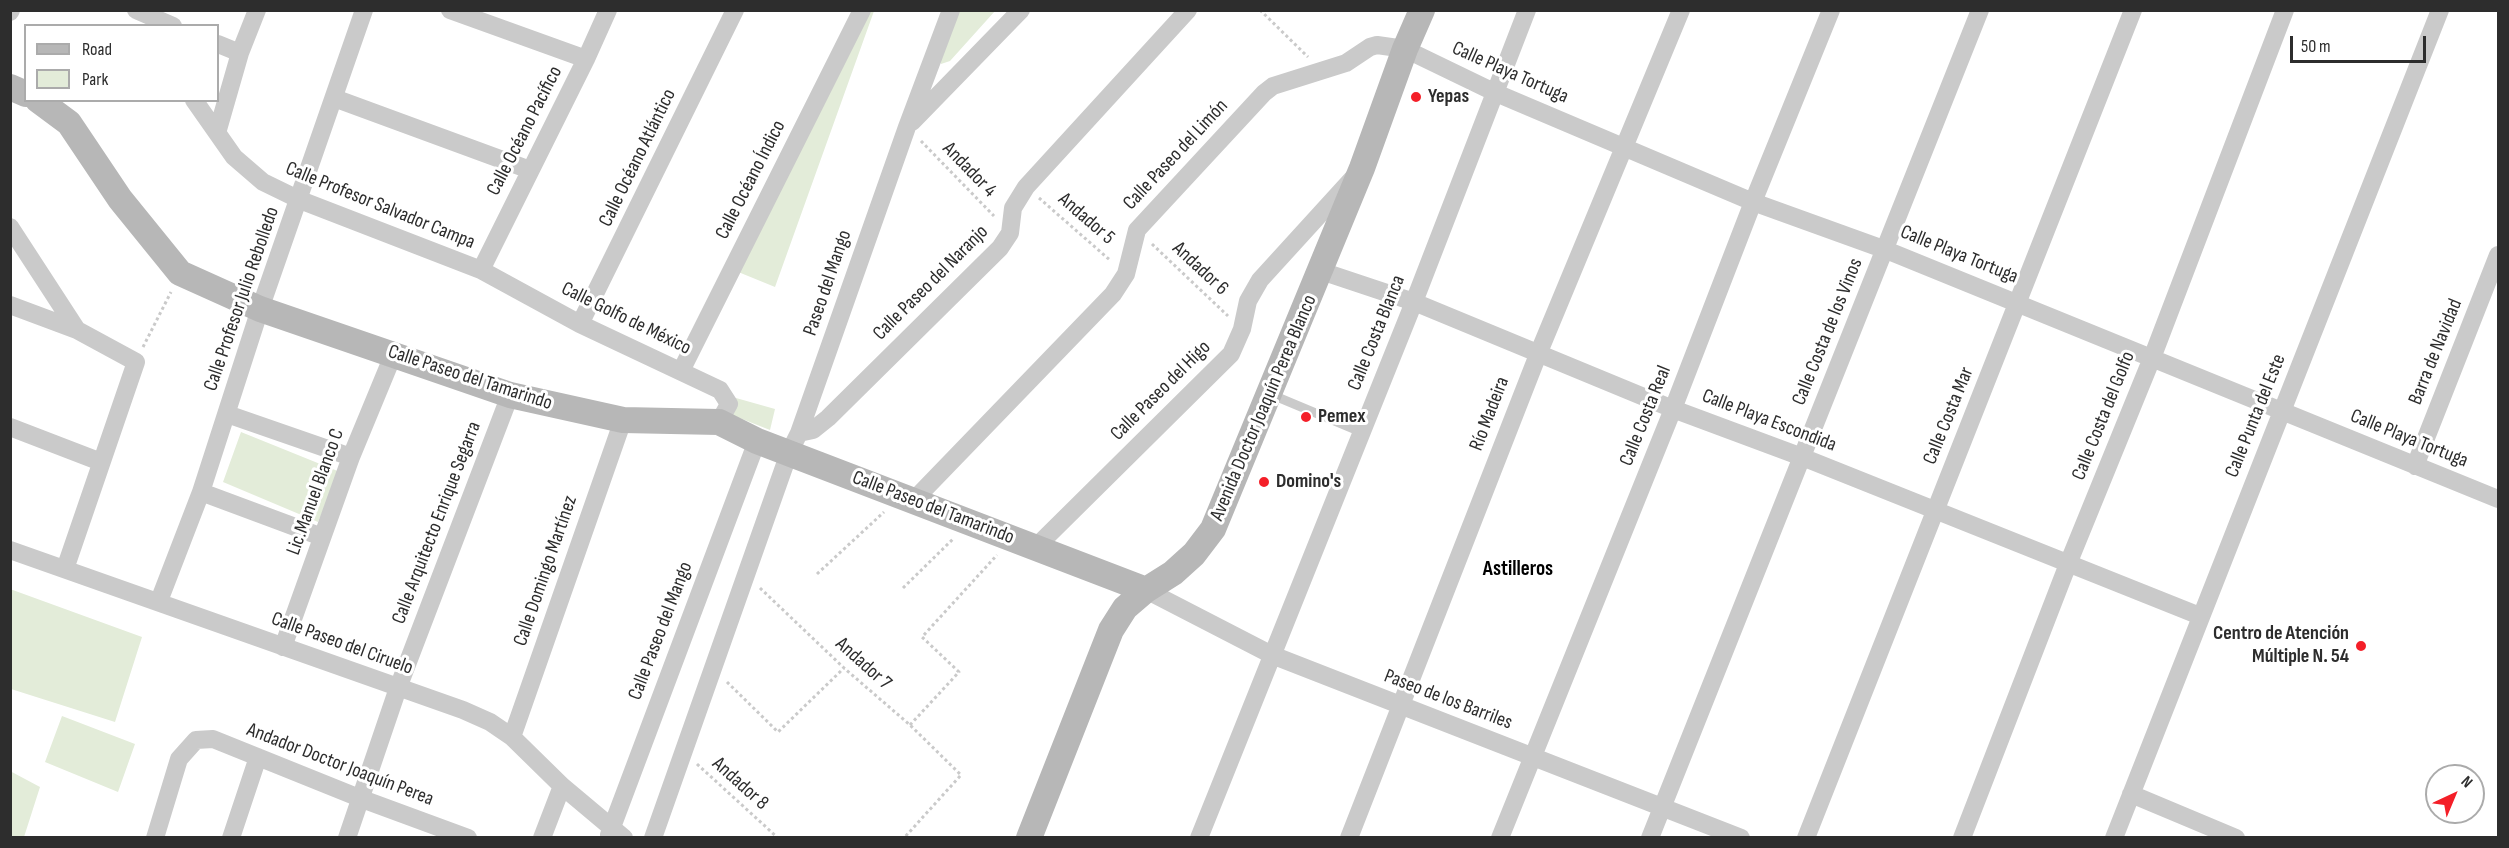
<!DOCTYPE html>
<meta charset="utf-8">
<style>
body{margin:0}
#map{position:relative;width:2509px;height:848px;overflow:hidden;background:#fff;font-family:"Sofia Sans Condensed",sans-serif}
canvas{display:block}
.frame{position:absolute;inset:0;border:12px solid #2d2d2d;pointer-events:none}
.legend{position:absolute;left:24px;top:24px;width:195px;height:78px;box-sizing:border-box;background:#fff;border:2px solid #ababab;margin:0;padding:8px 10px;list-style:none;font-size:18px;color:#2d2d2d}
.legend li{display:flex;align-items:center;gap:12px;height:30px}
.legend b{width:30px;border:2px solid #ababab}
.north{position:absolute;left:2425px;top:764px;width:60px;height:60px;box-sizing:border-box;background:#fff;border:2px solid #ababab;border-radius:50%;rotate:44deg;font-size:16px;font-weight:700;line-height:24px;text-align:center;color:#2d2d2d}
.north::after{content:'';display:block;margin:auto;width:21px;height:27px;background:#f41f28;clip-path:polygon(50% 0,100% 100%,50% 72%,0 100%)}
.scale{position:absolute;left:2290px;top:36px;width:136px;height:27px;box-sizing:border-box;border:3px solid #2d2d2d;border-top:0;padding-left:8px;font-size:18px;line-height:21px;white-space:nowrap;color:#2d2d2d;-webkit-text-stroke:4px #fff;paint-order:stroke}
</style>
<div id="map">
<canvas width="2509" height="848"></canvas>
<div class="frame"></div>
<ul class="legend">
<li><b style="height:8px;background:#b7b7b7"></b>Road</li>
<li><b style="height:16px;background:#e3ecd9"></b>Park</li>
</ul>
<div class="north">N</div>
<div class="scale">50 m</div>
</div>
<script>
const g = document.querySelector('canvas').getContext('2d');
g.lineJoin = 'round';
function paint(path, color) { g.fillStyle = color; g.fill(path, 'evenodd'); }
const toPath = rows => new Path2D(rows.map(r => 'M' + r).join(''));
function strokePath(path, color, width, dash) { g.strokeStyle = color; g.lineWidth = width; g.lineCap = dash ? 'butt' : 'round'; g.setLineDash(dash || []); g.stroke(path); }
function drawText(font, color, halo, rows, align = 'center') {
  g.font = font + ' "Sofia Sans Condensed",sans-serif'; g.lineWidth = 6; g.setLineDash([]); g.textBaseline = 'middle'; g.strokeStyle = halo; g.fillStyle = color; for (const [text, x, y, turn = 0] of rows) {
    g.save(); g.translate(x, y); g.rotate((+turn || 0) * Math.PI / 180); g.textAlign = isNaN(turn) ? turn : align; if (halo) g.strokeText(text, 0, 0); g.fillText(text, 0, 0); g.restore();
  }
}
paint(toPath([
 [854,11,874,11,775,287,726,267],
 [945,11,995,11,950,61,941,64,935,37],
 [736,398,775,409,770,430,732,415],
 [241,432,340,472,318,522,223,482],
 [10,589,142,637,115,722,11,689],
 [62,716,135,744,118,792,45,762],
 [10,771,40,787,24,837,11,837]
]), '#e3ecd9');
strokePath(toPath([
 [1260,10,1308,57],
 [921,141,994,216],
 [1039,198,1111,261],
 [1152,244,1228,316],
 [143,347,171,292],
 [817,574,884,512],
 [760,588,844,668,910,725,961,775,904,838],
 [903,588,953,539],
 [727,682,778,732,844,668],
 [910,725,959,672,922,637,997,555],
 [697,764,778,838]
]), '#cacaca', 3, [3, 3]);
strokePath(toPath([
 [1270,394,1361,432]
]), '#cacaca', 9);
strokePath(toPath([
 [136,10,173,26],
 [450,10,586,59],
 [10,12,11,10],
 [218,44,240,53],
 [334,98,530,170],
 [194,100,234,157,263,182,300,200,481,270,580,324,720,390,729,404,719,422],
 [912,122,1021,10],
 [217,133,240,53,257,10],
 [10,227,77,330],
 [481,270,586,59,608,10],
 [1321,271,1414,302,1673,409,1802,457,2200,616],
 [10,305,77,330,136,362,65,569],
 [580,324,735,10],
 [681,371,862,10],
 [227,414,351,457],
 [10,427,101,462],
 [799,433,813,430,828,418,1000,248,1010,233,1013,208,1026,187,1188,10],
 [2415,466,2498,255],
 [201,492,322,537],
 [913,501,1113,294,1126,274,1137,230,1264,93,1273,86,1346,63,1370,47,1377,45,1405,49,1496,93,1753,202,1886,250,2498,499],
 [1035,548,1231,354,1242,329,1248,301,1260,280,1353,178],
 [10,550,463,710,490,722,512,737,562,786,624,838],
 [1146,590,1272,655,1741,838],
 [159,601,201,492,260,309,364,10],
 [283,647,351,457,394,353],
 [512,737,623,420],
 [2131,794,2236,838],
 [609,835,757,441],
 [155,838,179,759,196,740,213,739,362,799,468,838],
 [231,838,258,757],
 [347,838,398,688,510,395],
 [542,838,562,786],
 [653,838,789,453,799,433,907,127,951,10],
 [1199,838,1414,302,1527,10],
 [1349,838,1539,352,1681,10],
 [1500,838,1673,409,1753,202,1831,10],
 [1650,838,1980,10],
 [1806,838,2133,10],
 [1962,838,2068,564,2152,358,2285,10],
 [2114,838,2440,10]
]), '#cacaca', 18);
strokePath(toPath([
 [10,87,26,94],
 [38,100,69,123,120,199,180,273,260,309,510,395,623,420,719,422,757,441,1146,590],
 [1029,838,1111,630,1125,608,1146,590,1173,573,1194,554,1213,529,1362,168,1405,49,1422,10]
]), '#b7b7b7', 26);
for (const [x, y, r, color] of [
 [1416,97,6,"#f41f28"],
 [1306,417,6,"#f41f28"],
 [1264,482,6,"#f41f28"],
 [2361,646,6,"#f41f28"]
]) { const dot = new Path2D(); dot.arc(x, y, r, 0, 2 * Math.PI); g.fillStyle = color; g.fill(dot); strokePath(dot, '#fff', 2); }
drawText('20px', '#2d2d2d', '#fff', [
 ["Calle Playa Tortuga",1510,73,24],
 ["Calle Océano Pacífico",525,131,-63],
 ["Calle Paseo del Limón",1176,155,-47],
 ["Calle Océano Atlántico",638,158,-64],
 ["Andador 4",969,170,46],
 ["Calle Océano Índico",751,180,-63],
 ["Calle Profesor Salvador Campa",380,206,22],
 ["Andador 5",1086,219,41],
 ["Calle Playa Tortuga",1959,255,22],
 ["Andador 6",1200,269,43],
 ["Paseo del Mango",828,283,-71],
 ["Calle Paseo del Naranjo",931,283,-45],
 ["Calle Profesor Julio Rebolledo",242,299,-71],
 ["Calle Golfo de México",626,319,26],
 ["Calle Costa de los Vinos",1828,332,-68],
 ["Calle Costa Blanca",1377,333,-68],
 ["Barra de Navidad",2436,352,-68],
 ["Calle Paseo del Tamarindo",470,378,18],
 ["Calle Paseo del Higo",1161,391,-45],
 ["Avenida Doctor Joaquín Perea Blanco",1264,408,-67],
 ["Río Madeira",1490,414,-69],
 ["Calle Costa Real",1646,416,-68],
 ["Calle Costa Mar",1949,416,-68],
 ["Calle Costa del Golfo",2104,416,-68],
 ["Calle Punta del Este",2256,416,-68],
 ["Calle Playa Escondida",1769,421,21],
 ["Calle Playa Tortuga",2409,439,22],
 ["Lic.Manuel Blanco C",316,492,-70],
 ["Calle Paseo del Tamarindo",933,508,21],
 ["Calle Arquitecto Enrique Segarra",437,523,-69],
 ["Calle Domingo Martínez",546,571,-71],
 ["Calle Paseo del Mango",661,631,-69],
 ["Calle Paseo del Ciruelo",342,644,20],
 ["Andador 7",863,664,42],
 ["Paseo de los Barriles",1448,700,21],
 ["Andador Doctor Joaquín Perea",340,765,21],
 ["Andador 8",740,784,42]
]);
drawText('bold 20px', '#2d2d2d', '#fff', [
 ["Yepas",1428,97],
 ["Pemex",1318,417],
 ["Domino's",1276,482],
 ["Centro de Atención",2349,634,"right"],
 ["Múltiple N. 54",2349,657,"right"]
], 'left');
drawText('bold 21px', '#000', '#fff', [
 ["Astilleros",1518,570]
]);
</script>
